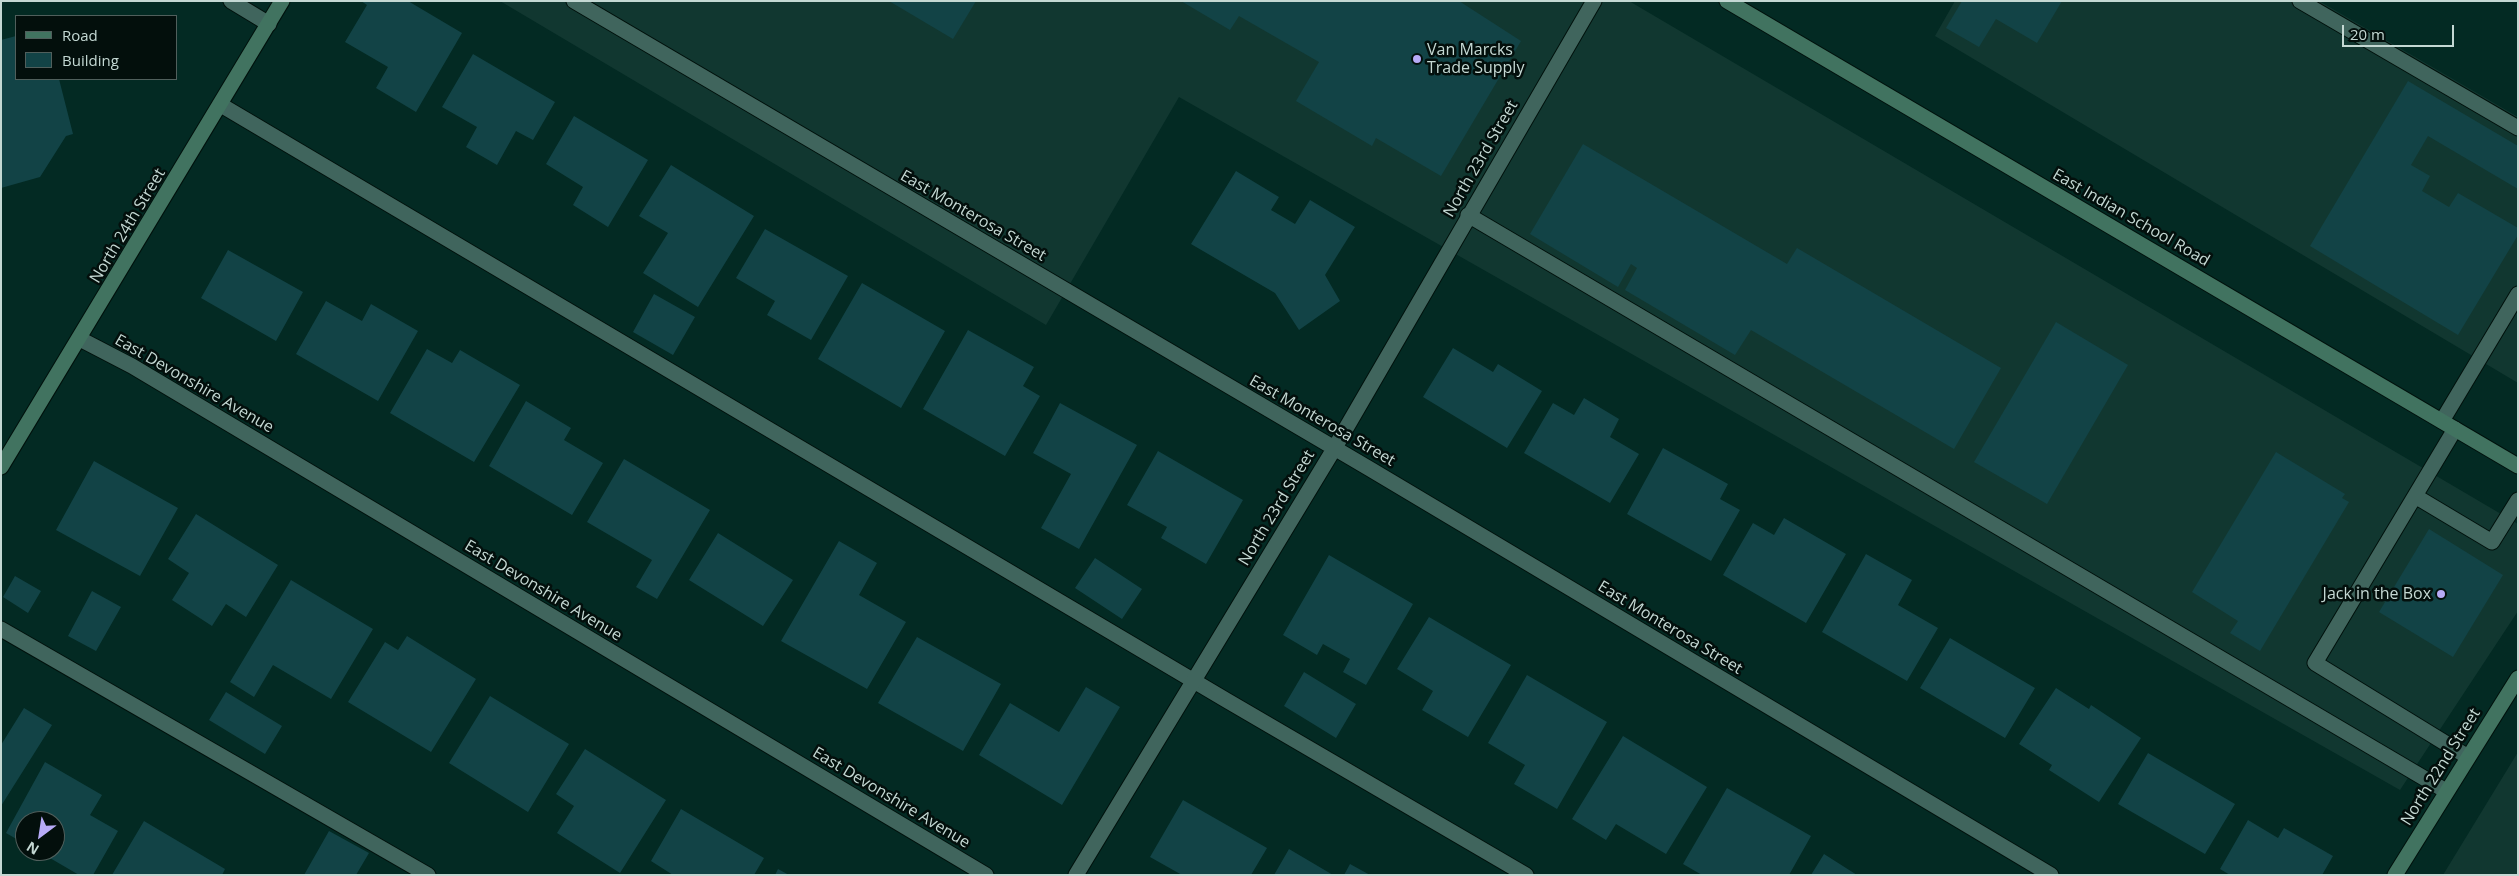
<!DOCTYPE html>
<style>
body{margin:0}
#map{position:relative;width:2519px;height:876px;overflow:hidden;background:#032a23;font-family:"Open Sans",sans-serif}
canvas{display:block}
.frame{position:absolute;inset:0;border:2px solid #c4d8d3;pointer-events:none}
.legend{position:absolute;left:15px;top:15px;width:162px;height:65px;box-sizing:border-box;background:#030f0c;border:1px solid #505f5c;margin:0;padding:6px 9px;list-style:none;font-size:15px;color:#c4d8d3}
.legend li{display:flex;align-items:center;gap:10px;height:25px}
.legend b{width:25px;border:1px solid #505f5c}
.north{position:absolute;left:15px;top:811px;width:50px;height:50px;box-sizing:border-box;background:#030f0c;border:1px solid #505f5c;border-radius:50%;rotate:211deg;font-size:14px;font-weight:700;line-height:20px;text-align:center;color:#c4d8d3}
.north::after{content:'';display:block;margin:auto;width:18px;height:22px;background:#b7abf7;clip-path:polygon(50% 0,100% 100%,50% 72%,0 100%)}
.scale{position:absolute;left:2342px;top:25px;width:112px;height:22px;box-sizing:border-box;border:2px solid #c4d8d3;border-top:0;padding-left:6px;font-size:15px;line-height:18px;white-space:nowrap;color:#c4d8d3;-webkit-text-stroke:4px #030f0c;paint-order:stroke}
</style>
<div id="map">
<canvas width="2519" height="876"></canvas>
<div class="frame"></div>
<ul class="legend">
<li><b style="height:6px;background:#417360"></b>Road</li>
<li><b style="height:14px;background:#124346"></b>Building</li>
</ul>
<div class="north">N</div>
<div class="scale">20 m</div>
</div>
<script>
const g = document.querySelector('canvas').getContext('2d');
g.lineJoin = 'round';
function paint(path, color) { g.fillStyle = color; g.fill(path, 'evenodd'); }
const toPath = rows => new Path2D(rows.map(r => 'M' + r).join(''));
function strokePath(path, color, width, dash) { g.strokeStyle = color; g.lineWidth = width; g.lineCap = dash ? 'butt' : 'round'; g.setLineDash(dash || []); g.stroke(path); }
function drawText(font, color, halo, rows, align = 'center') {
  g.font = font + ' "Open Sans",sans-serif'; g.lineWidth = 5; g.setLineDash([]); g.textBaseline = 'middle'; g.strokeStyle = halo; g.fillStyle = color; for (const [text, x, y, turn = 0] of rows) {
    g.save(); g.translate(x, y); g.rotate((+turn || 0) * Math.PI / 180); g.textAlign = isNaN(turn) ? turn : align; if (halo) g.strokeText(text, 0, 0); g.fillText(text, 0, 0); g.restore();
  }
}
paint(toPath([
 [500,1,1629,1,2518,524,2518,611,2400,790,1179,97,1046,325],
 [1955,1,2319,1,2518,117,2518,383,1935,36],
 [2518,752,2518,875,2443,875]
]), '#113730');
paint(toPath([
 [361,1,408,1,462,33,416,112,376,88,388,67,345,42,367,5],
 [889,1,976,1,953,39],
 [1181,1,1459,1,1521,41,1441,176,1376,138,1372,146,1296,101,1319,62,1239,16,1230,30],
 [1962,1,2062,1,2037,43,1996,19,1979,47,1946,28],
 [16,36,16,79,59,79,73,134,66,136,40,177,1,188,1,40],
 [473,54,555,102,533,140,516,131,497,165,466,147,477,127,442,107],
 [2408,81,2518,146,2518,189,2428,136,2411,165,2430,176,2422,191,2449,207,2458,193,2518,228,2518,235,2458,335,2310,246],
 [574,116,648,160,608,227,573,205,583,187,546,164],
 [1583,144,1787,264,1797,248,2001,368,1954,449,1751,330,1735,355,1625,290,1637,268,1631,264,1618,287,1530,234],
 [671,165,754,216,698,307,643,273,668,233,639,216],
 [1236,171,1279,197,1271,210,1295,224,1310,200,1355,227,1325,275,1340,301,1299,330,1275,293,1191,244],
 [765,229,848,276,811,340,767,315,775,301,736,278],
 [228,250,303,292,276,341,201,298],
 [862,283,945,331,901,408,818,359],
 [654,294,695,317,673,355,633,332],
 [326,301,362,321,371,304,418,331,378,401,296,354],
 [2056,322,2128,365,2047,504,1974,462],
 [968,330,1034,367,1023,386,1040,396,1005,456,923,409],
 [1453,348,1493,372,1498,364,1542,391,1507,448,1423,397],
 [427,349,452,363,460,350,520,385,474,462,390,413],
 [1584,398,1619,419,1610,437,1639,454,1610,503,1524,453,1553,403,1574,415],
 [526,401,571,428,564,440,603,463,572,515,489,466],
 [1060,403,1137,445,1079,549,1041,528,1071,474,1033,453],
 [1663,448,1728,484,1720,499,1740,510,1711,561,1627,514],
 [1158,451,1243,500,1206,564,1161,538,1167,527,1127,505],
 [2276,452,2345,494,2342,498,2349,502,2260,651,2230,633,2238,621,2192,592],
 [624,459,710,510,657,599,636,587,652,560,587,522],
 [94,461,178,508,140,576,56,530],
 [196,514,278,565,246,617,226,604,212,626,172,600,189,573,168,559],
 [1784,518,1846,554,1806,623,1723,575,1753,523,1774,535],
 [2429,529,2503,575,2453,657,2379,612],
 [718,533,793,580,763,626,689,580],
 [839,541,877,563,859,595,906,622,867,689,781,641],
 [1866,554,1912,580,1898,605,1938,628,1907,681,1822,632],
 [1329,555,1413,604,1366,685,1343,672,1350,659,1323,644,1317,655,1283,635],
 [1095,558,1142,589,1122,619,1075,588],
 [15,576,41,591,28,613,3,597],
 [291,580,373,629,331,699,273,665,254,697,230,682],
 [92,591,121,607,96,651,68,636],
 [1429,617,1511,665,1468,737,1422,710,1433,691,1397,669],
 [407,636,476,679,431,752,348,702,385,642,398,650],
 [917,637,1001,684,963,751,878,703],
 [1950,638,2035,688,2005,738,1920,688],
 [1304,672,1356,704,1336,738,1284,706],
 [1527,675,1607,722,1557,809,1514,784,1525,765,1488,743],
 [1086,687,1120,707,1062,805,979,755,1010,703,1059,732],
 [2056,688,2089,709,2091,705,2141,738,2099,802,2049,770,2052,765,2019,744],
 [226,692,282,726,265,754,209,720],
 [490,696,569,744,528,812,449,763],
 [24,708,52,725,1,806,1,745],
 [1623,736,1707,787,1666,854,1616,824,1606,840,1572,819],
 [585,749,666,800,620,873,557,833,574,806,556,794],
 [2148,753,2235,804,2205,854,2118,804],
 [45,762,102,795,90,815,118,831,93,875,79,875,38,851,55,851,55,821,25,821,25,844,6,833],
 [1727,788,1811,836,1789,875,1702,875,1683,864],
 [1183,800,1267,848,1251,875,1182,875,1150,857],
 [681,809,764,858,754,875,673,875,651,861],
 [2248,820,2278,838,2284,828,2333,856,2322,875,2230,875,2220,869],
 [144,821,225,869,222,875,112,875],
 [329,831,369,853,356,875,304,875],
 [1289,849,1333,875,1274,875],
 [1824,854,1857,875,1811,875],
 [1350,864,1370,875,1344,875],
 [778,869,789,875,775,875]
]), '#124346');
const lane = toPath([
 [231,1,269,24],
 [2300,1,2518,128],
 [221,105,1226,700,1526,875],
 [1468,215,2446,791],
 [2442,421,2518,294],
 [2455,429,2315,663,2468,757],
 [2415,496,2492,542,2518,500],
 [1,629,428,875]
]);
const street = toPath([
 [574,1,1370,469,2051,875],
 [80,339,132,366,986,875],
 [1076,875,1334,449,1594,1]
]);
const secondary = toPath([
 [1727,1,2518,466],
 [1,467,282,1],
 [2395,875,2518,678]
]);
strokePath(lane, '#00110c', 17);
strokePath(street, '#00110c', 17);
strokePath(secondary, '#00110c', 17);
strokePath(lane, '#40655d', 15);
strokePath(street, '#40655d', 15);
strokePath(secondary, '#417360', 15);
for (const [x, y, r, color] of [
 [1417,59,5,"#b7abf7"],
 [2441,594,5,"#b7abf7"]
]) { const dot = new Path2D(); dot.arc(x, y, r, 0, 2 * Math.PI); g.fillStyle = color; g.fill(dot); strokePath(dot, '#030f0c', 2); }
drawText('16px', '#c4d8d3', '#030f0c', [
 ["Van Marcks",1427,50],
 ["Trade Supply",1427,68],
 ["Jack in the Box",2431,594,"right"]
], 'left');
drawText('16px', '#c4d8d3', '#030f0c', [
 ["North 23rd Street",1481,159,-60],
 ["East Monterosa Street",973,216,30],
 ["East Indian School Road",2131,218,30],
 ["North 24th Street",128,226,-59],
 ["East Devonshire Avenue",194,384,30],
 ["East Monterosa Street",1322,421,30],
 ["North 23rd Street",1277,508,-59],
 ["East Devonshire Avenue",543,591,31],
 ["East Monterosa Street",1670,628,31],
 ["North 22nd Street",2441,767,-58],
 ["East Devonshire Avenue",891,798,31]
]);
</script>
